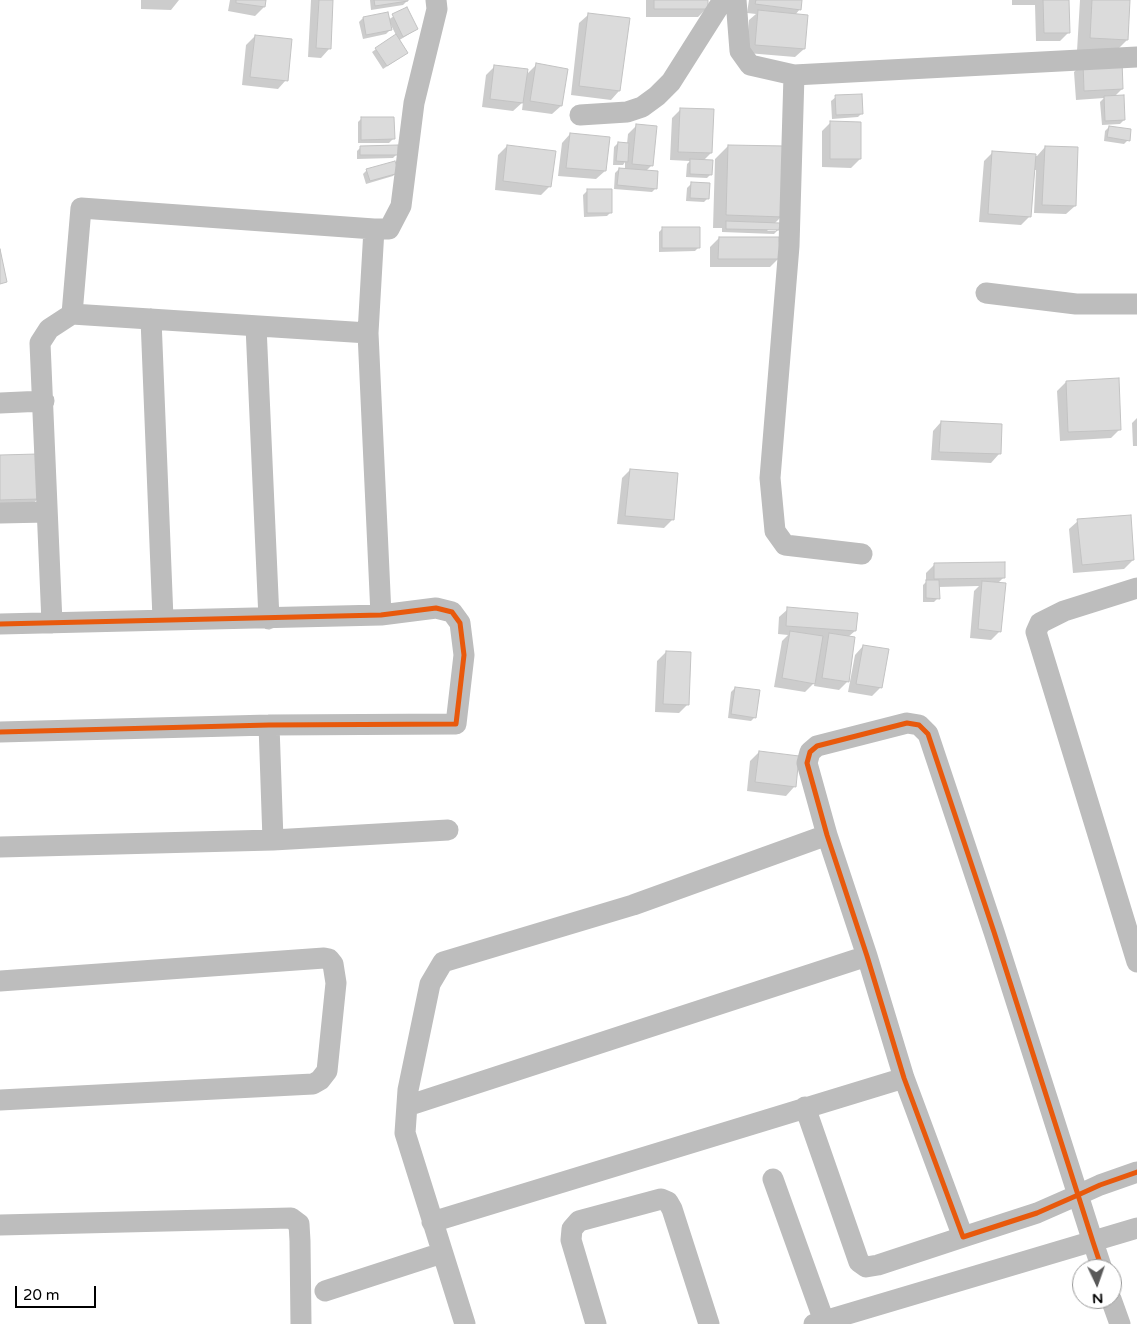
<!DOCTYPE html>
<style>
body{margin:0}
#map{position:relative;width:1137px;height:1324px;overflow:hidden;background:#fff;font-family:"Varela Round",sans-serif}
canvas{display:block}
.north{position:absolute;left:1072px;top:1259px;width:50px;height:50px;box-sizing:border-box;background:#fff;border:1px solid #999;border-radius:50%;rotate:177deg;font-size:14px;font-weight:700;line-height:20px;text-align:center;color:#000}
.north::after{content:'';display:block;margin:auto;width:18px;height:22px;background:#595959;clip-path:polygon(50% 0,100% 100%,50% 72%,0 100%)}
.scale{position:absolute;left:15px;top:1286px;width:81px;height:22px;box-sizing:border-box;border:2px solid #000;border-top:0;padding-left:6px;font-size:15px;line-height:18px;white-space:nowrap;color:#000;-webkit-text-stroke:4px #fff;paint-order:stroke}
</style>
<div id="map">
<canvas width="1137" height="1324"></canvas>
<div class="north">N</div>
<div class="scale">20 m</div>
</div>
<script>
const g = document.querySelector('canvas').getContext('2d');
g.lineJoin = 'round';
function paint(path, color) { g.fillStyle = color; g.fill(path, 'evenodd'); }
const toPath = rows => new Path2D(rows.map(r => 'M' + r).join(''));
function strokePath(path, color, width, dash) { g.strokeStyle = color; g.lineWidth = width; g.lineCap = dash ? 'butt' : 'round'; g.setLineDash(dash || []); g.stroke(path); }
paint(toPath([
 [141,0,179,0,171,10,141,9],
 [230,0,265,0,264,7,255,16,228,11],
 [311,0,332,0,329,49,321,58,308,57],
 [370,0,407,0,407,1,403,5,371,10],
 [646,0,707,0,707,8,698,17,646,17],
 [749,0,801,0,800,9,795,15,804,49,795,57,747,53,749,20,756,14,747,13],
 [1012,0,1068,0,1069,32,1060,41,1036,41,1035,5,1012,5],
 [1080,0,1129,0,1127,40,1114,53,1077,51],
 [406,8,417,29,398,41,407,53,383,69,372,52,396,35,389,21,390,30,386,34,363,39,359,22,363,18,388,20],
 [588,15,619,91,611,100,571,95,579,23],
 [255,36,286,80,278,89,242,85,246,45],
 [1083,63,1122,89,1114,97,1124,120,1120,124,1102,125,1100,102,1104,98,1076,100,1074,72],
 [536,65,561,106,552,114,522,110,523,102,513,111,482,107,486,75,495,66,526,75],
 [836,97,862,113,858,117,832,119,831,101],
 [681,109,711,153,703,161,711,174,707,178,686,177,687,164,690,161,670,160,672,118],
 [362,118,393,139,389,143,358,143,358,122],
 [831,122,860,159,851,168,822,167,822,131],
 [637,125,652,165,646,171,656,188,652,192,614,189,615,173,619,169,625,169,625,162,623,165,613,165,614,147,618,143,627,144,628,134],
 [1109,127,1128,140,1124,144,1104,141,1105,131],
 [570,134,605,171,596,179,558,176,562,143],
 [507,146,550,186,541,195,495,190,498,155],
 [728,146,782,216,774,224,778,230,774,234,722,232,722,228,713,228,715,159],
 [769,229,776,229,776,231,767,231],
 [361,147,397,154,393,158,357,159,357,151],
 [1045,147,1075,206,1066,214,1034,213,1036,170,1034,170,1030,216,1021,225,979,222,984,161,993,152,1037,156],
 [367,170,397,172,393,176,366,184,363,174],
 [691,184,708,198,704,202,686,201,687,188],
 [587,191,611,212,607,216,584,217,583,195],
 [663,228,699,247,695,251,659,252,659,232],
 [719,238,778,259,770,267,710,267,710,247],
 [1066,382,1120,429,1111,438,1060,441,1057,391],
 [1137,418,1137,446,1133,446,1132,423],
 [941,422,999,454,991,463,931,460,933,431],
 [0,456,38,499,29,507,0,508],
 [630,470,672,520,664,528,617,524,622,478],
 [1078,521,1133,560,1124,569,1073,573,1069,529],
 [934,565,1004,577,998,583,1000,631,991,640,970,638,974,591,979,586,938,587,938,598,934,602,923,602,923,585,926,582,926,573],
 [788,609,855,631,848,637,848,681,839,690,814,686,815,682,805,692,774,687,782,641,788,635,778,634,779,617],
 [863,646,881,687,872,696,848,692,855,655],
 [666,652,688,704,679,713,655,712,657,661],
 [735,688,755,717,751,721,728,718,731,692],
 [759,752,798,757,794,787,786,796,747,791,750,761]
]), '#0003');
const building = toPath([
 [236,0,266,0,265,7,236,3,236,0],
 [319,0,333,0,331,49,316,48,319,0],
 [374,0,408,0,408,1,375,6,374,0],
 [654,0,708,0,708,9,654,9,654,0],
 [756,0,802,0,801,10,755,4,756,0],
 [1043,0,1069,0,1070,33,1044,33,1043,0],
 [1092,0,1130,0,1128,40,1090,38,1092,0],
 [407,7,418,29,403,37,392,14,407,7],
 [758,10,808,15,805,49,755,45,758,10],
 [388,12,392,30,366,35,363,17,388,12],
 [588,13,630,18,620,91,579,86,588,13],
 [396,34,408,53,387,66,375,48,396,34],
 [255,35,292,39,288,81,250,77,255,35],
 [1122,60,1123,89,1084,91,1083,62,1122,60],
 [536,63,568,69,562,106,530,101,536,63],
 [494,65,528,69,523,103,490,99,494,65],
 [862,94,863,114,836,115,835,95,862,94],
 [1124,95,1125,120,1105,121,1104,96,1124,95],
 [680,108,714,109,712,153,678,152,680,108],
 [361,117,394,117,395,139,361,140,361,117],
 [830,121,861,122,861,159,830,159,830,121],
 [636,124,657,126,653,166,632,164,636,124],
 [1109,126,1131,129,1130,141,1107,137,1109,126],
 [570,133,610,137,606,171,566,168,570,133],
 [618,142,629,143,628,162,616,161,618,142],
 [398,145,398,155,360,155,360,146,398,145],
 [507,145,556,151,551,187,503,181,507,145],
 [728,145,785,146,783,217,726,215,728,145],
 [1045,146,1078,147,1076,206,1042,205,1045,146],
 [992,151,1036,154,1031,217,988,214,992,151],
 [690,159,713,160,712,175,690,174,690,159],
 [395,161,399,173,370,181,366,169,395,161],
 [619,168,658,171,657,189,617,185,619,168],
 [691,182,710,183,709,199,690,198,691,182],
 [587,189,612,189,612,213,587,213,587,189],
 [726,221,780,223,779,230,726,229,726,221],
 [662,227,700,227,700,248,662,248,662,227],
 [719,237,779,237,780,259,718,259,719,237],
 [0,249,7,282,0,284,0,249],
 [1119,378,1121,430,1068,432,1066,381,1119,378],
 [941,421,1002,424,1001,454,939,452,941,421],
 [38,454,39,499,0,500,0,455,38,454],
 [630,469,678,473,674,520,625,516,630,469],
 [1131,515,1134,560,1082,565,1077,519,1131,515],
 [1005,562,1005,578,934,579,934,563,1005,562],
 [926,580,939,580,940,599,926,598,926,580],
 [982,581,1006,583,1001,632,978,629,982,581],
 [787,607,858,613,856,631,786,626,787,607],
 [790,631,823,636,815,684,782,678,790,631],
 [829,633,855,637,849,682,822,678,829,633],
 [863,645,889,649,882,688,856,684,863,645],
 [666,651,691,652,689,705,663,704,666,651],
 [735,687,760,690,756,718,731,714,735,687],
 [759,751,799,756,796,787,755,782,759,751]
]);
paint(building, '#dbdbdb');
strokePath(building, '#c3c3c3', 1);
strokePath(toPath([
 [736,0,740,51,750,65,794,75,1137,57],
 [794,75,789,246,770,478,775,531,785,545,862,554],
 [580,115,627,112,642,107,657,96,671,82,723,0],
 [986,293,1076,304,1137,304],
 [72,314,81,208,374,229],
 [151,319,163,619],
 [256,326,269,619],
 [0,403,44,401],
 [0,513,47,512],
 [1137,588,1064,611,1040,623,1036,632,1137,962],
 [381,615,368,333,374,229,389,229,401,206,414,103,437,9,436,0],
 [52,623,40,343,49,329,72,314,368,333],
 [0,624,381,615,436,608,452,612,460,623,464,655,456,724,269,725,0,732],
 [269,725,273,840],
 [0,847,273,840,448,830],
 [0,981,324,958,329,959,333,964,336,983,327,1071,320,1080,313,1084,0,1100],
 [407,1106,867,956],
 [805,1107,859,1262,866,1267,878,1265,963,1237],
 [773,1179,824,1321],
 [432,1222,904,1078],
 [0,1225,291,1218,299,1224,300,1241,301,1324],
 [1102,1269,1093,1242,1078,1195,994,932,928,734,919,725,907,723,817,746,810,752,807,763,827,835,867,956,904,1078,963,1237,1037,1213,1078,1195,1100,1185,1137,1172],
 [325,1291,442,1253],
 [1111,1299,1120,1324],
 [465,1324,405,1133,408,1090,430,984,443,962,633,905,827,835],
 [596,1324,571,1240,572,1229,579,1221,661,1199,668,1202,672,1209,709,1324],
 [814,1324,1137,1228]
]), '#bdbdbd', 21);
strokePath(toPath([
 [0,624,381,615,436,608,452,612,460,623,464,655,456,724,269,725,0,732],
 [1102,1269,1093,1242,1078,1195,994,932,928,734,919,725,907,723,817,746,810,752,807,763,827,835,867,956,904,1078,963,1237,1037,1213,1078,1195,1100,1185,1137,1172]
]), '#e8590c', 5);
</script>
